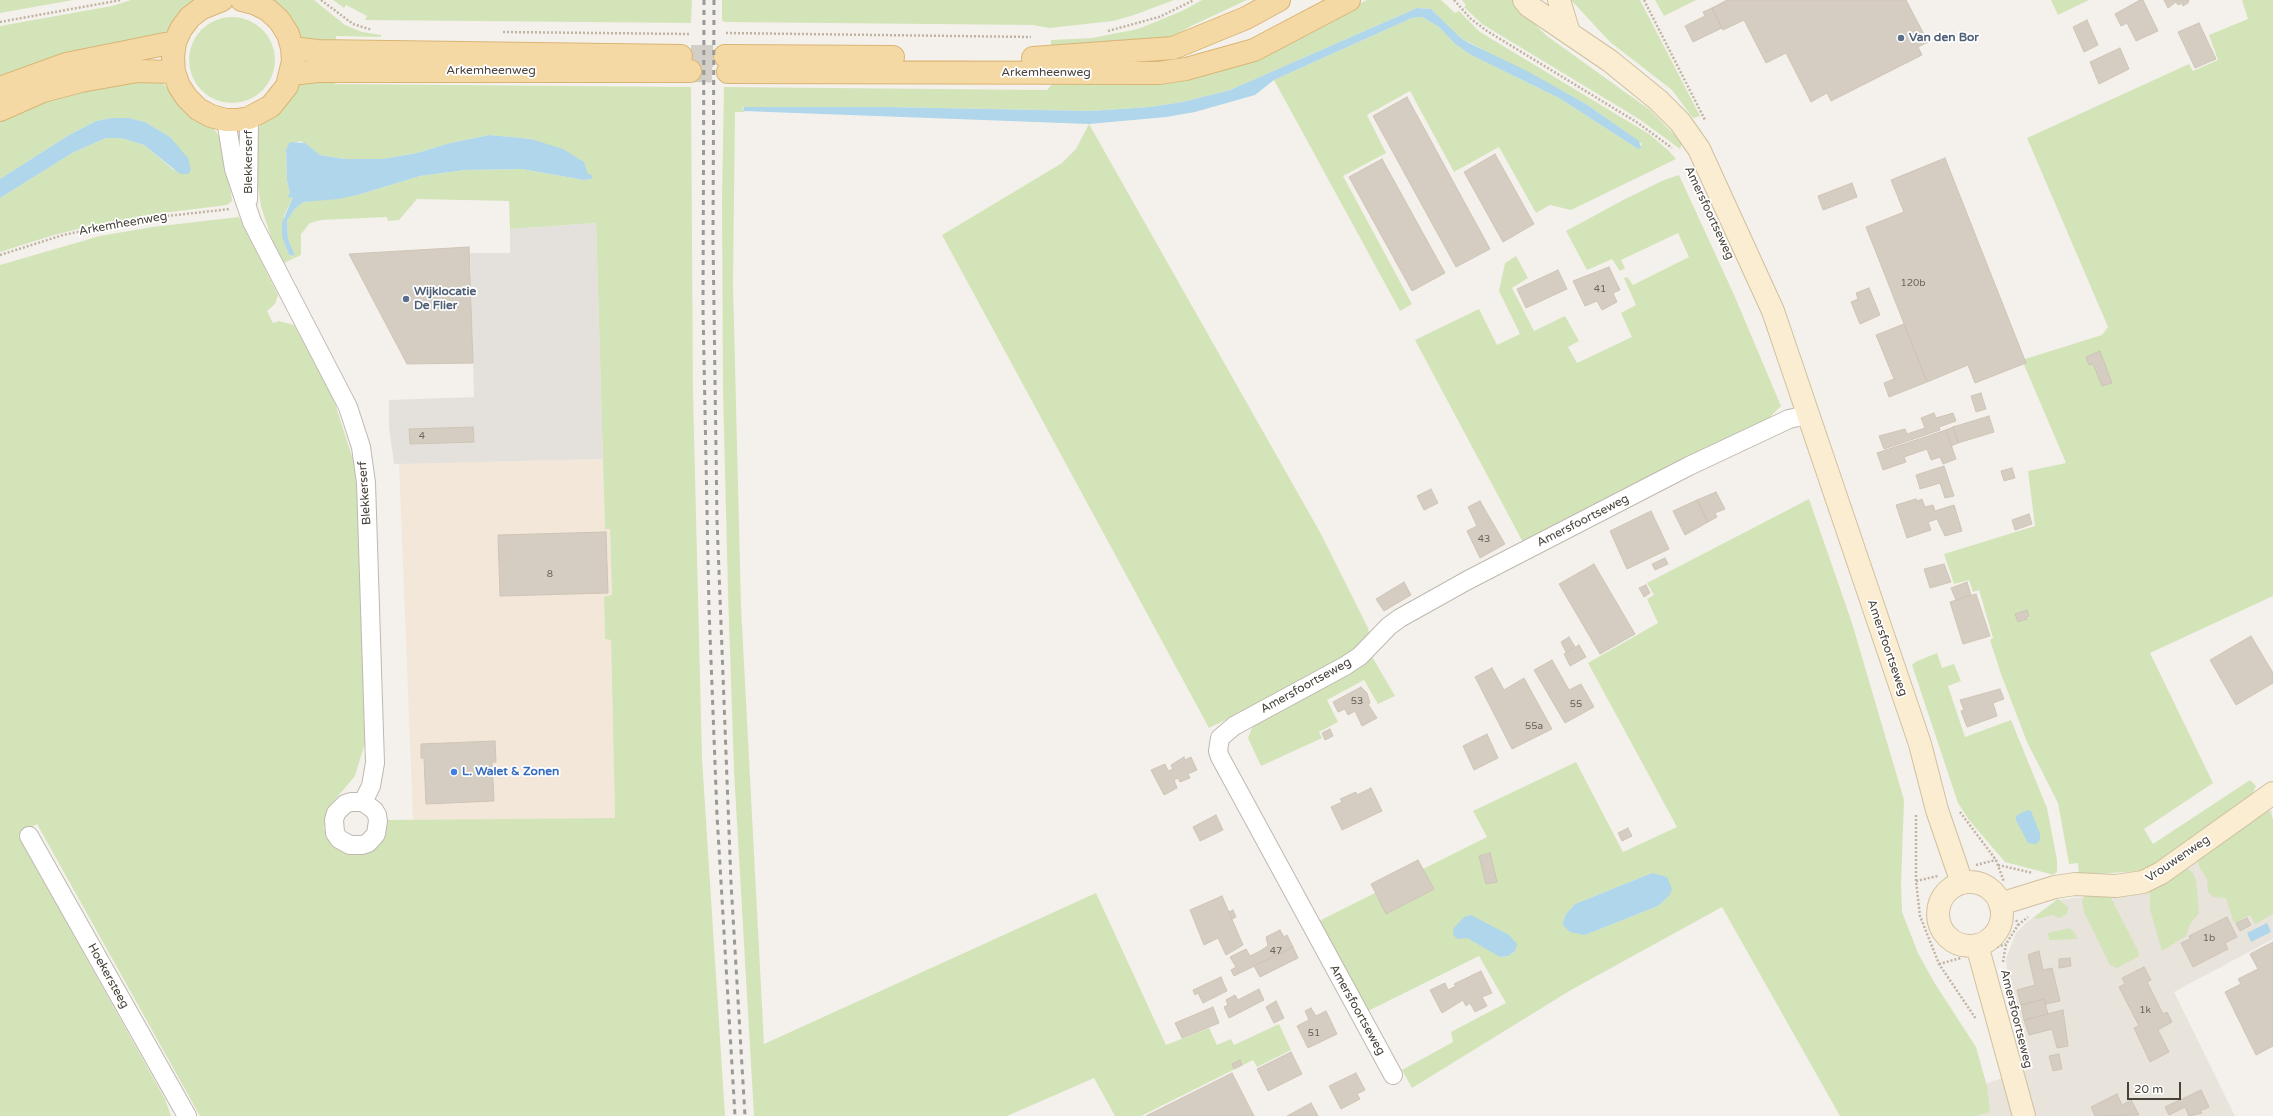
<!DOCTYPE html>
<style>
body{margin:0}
#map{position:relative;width:2273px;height:1116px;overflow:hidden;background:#f4f1ec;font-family:"Varela Round",sans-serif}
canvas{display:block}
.scale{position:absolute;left:2127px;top:1082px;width:54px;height:18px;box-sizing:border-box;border:2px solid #48423a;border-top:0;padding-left:5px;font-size:12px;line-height:14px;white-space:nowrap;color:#48423a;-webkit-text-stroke:3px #fff;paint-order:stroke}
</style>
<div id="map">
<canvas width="2273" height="1116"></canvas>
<div class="scale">20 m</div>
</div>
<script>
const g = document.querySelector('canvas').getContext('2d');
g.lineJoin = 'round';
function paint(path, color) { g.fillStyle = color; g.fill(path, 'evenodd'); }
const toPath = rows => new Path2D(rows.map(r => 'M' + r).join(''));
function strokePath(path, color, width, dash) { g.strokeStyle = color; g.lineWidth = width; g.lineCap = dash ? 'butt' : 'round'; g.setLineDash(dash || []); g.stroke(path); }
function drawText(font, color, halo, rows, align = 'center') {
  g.font = font + ' "Varela Round",sans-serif'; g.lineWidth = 3.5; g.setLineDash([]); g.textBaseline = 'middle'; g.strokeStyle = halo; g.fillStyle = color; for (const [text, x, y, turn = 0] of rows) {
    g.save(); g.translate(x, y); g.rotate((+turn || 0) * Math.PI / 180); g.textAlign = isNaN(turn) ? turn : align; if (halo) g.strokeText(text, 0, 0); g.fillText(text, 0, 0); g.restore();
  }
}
paint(toPath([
 [2272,810,2273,939,2174,992,2235,1116,1887,1116,2033,1068,2007,970,2006,959,2016,933,2027,922,2057,900,2155,889]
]), '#e8e3db');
paint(toPath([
 [603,459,605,529,610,529,612,596,604,597,605,639,611,640,615,818,413,820,399,463]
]), '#f3e7da');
paint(toPath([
 [596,223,603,459,394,464,389,427,389,400,474,397,470,253,510,253,510,229]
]), '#e4e1dd');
paint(toPath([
 [0,0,73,0,0,13],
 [131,0,199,0,167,33,0,82,0,26,112,6],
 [264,0,314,0,345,25,362,32,381,35,381,37,336,36,336,39,316,46,300,38],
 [333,0,692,0,691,23,365,20,367,16,346,5,344,8],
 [722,0,1174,0,1134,15,1113,21,1049,28,1033,25,725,22,722,20],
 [1202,0,1247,0,1191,26,1167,40,1051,47,1051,40,1092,38,1138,29,1182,11],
 [1367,0,1441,0,1455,13,1459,11,1480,32,1649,134,1669,151,1676,159,1571,210,1550,205,1536,213,1499,147,1454,172,1410,91,1367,115,1386,153,1343,176,1412,304,1400,311,1274,80,1412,18,1422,17,1439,27,1455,44,1471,55,1559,98,1638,149,1642,144,1586,104,1461,38,1431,9,1417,8,1230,90,1182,102,1150,107,1091,111,888,107,744,107,742,109,745,112,735,112,733,284,741,606,764,1044,1096,893,1166,1045,1209,1028,1217,1045,1231,1039,1234,1045,1279,1024,1291,1050,1257,1067,1253,1060,1141,1116,1115,1116,1094,1078,1007,1116,754,1116,734,771,728,592,723,391,722,199,724,87,1047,90,1053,83,1088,82,1295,36],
 [1462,0,1515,0,1529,19,1547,36,1650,110,1682,143,1680,149,1639,119,1482,24,1464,7,1466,5],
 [1571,0,1640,0,1700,116,1693,118,1672,90,1610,42],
 [1655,0,1696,0,1664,16],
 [2051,0,2089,0,2058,15],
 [2242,0,2273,0,2273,596,2150,653,2213,783,2144,829,2153,844,2250,780,2256,786,2250,800,2183,848,2143,871,2079,875,2078,863,2069,864,2058,803,2027,742,2001,674,1990,640,1993,638,1979,590,1973,592,1969,580,1954,584,1944,554,2035,526,2028,471,2066,463,2022,360,2102,335,2108,327,2027,138,2189,64,2193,71,2218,60,2209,35,2248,19],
 '189 60a43 43 0 1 1 86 0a43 43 0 1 1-86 0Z',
 [335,81,335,84,691,87,693,394,702,758,725,1116,200,1116,37,824,18,836,165,1099,171,1116,0,1116,0,265,100,236,152,227,239,217,278,295,275,304,267,311,273,323,279,321,294,325,333,397,354,463,357,493,365,743,355,776,327,809,324,828,333,846,348,855,365,854,380,845,387,829,388,820,615,818,611,640,605,639,604,597,612,595,610,529,605,529,596,223,510,229,509,201,417,199,399,220,388,221,387,217,321,220,310,223,301,234,301,255,284,263,273,243,261,206,256,175,257,130,264,121,301,82],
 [490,135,531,139,588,174,591,179,584,180,522,169,465,170,420,176,361,194,303,202,294,210,287,221,288,239,294,253,292,257,289,255,285,243,284,216,293,197,290,194,287,181,286,149,289,144,301,141,320,155,332,157,345,159,382,159,417,153,450,143],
 [104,82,161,82,211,125,219,136,226,152,232,201,227,205,155,214,95,225,54,235,0,252,0,198,74,152,106,138,121,138,144,145,175,171,170,137,145,122,129,118,112,118,96,121,69,135,0,179,0,118,23,107],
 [1089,124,1321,534,1368,628,1369,633,1366,638,1339,663,1209,728,942,235,1062,163,1076,149],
 [1679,175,1735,297,1781,406,1763,424,1525,546,1415,340,1479,309,1497,345,1520,334,1499,291,1505,263,1516,256,1528,278,1512,288,1534,331,1565,316,1579,341,1568,347,1577,363,1632,337,1621,313,1636,305,1624,278,1627,277,1633,285,1689,257,1678,233,1621,260,1625,268,1620,271,1612,259,1587,270,1566,231,1625,199,1664,180],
 [1809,499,1852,623,1904,800,1901,884,1902,912,1918,953,1934,982,1976,1047,1987,1086,1990,1112,1975,1116,1840,1116,1722,907,1571,990,1412,1088,1402,1070,1453,1042,1451,1032,1506,1003,1479,956,1368,1011,1317,922,1487,837,1473,811,1576,762,1623,852,1677,827,1588,663,1658,623,1647,599,1654,595,1647,583],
 [1652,873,1669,896,1658,906,1585,935,1562,924,1566,914,1575,904],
 [1467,938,1515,951,1509,956,1501,957],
 [1370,653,1395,696,1378,704,1364,680,1327,700,1338,722,1319,732,1322,738,1261,766,1248,738,1252,728,1260,718],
 [1937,653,1942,668,1954,664,1961,681,1948,686,1965,737,2011,720,2047,808,2057,860,2057,871,2054,875,2005,862,1969,820,1958,803,1912,665,1915,662],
 [2269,810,2273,819,2273,914,2255,924,2250,915,2234,923,2226,898,2213,897,2208,892,2207,879,2199,866,2198,857,2262,811],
 [2185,867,2193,873,2196,881,2199,913,2190,924,2186,936,2162,951,2150,909,2150,890],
 [2085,895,2108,895,2111,898,2139,953,2138,957,2117,968,2110,965,2084,912,2082,901],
 [2058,899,2068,907,2067,914,2059,918,2052,915,2036,919,2034,917],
 [2070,928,2075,933,2077,939,2049,940,2048,933]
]), '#d3e4b9');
paint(toPath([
 [1417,8,1431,9,1461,38,1469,43,1527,71,1586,104,1639,141,1641,148,1638,149,1559,98,1471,55,1455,44,1439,27,1422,17,1412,18,1274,80,1255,95,1195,112,1166,117,1089,124,743,111,744,107,888,107,1091,111,1150,107,1182,102,1230,90],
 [112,118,129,118,145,122,170,137,188,158,191,170,188,174,180,174,144,145,121,138,106,138,74,152,0,198,0,179,69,135,96,121],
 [490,135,531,139,563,149,584,162,588,174,592,175,592,179,584,180,522,169,465,170,420,176,361,194,338,199,303,202,294,210,287,221,288,239,294,253,293,256,289,255,282,236,282,223,293,197,289,198,288,195,290,194,287,181,286,149,290,142,305,143,320,155,345,159,382,159,417,153,450,143],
 [2027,810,2031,811,2040,834,2040,840,2036,844,2028,843,2016,820,2016,816],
 [1652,873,1667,877,1672,889,1669,896,1658,906,1585,935,1570,932,1562,924,1566,914,1575,904],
 [1471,915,1509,935,1517,944,1515,951,1509,956,1500,957,1467,938,1458,939,1454,936,1453,929,1464,917],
 [2267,923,2271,932,2251,942,2247,933]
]), '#afd6ea');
const building = toPath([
 [1727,0,1906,0,1928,42,1918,47,1922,55,1831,101,1827,93,1811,102,1786,53,1766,63,1744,20,1723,30,1712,8,1727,0],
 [2140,0,2143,0,2158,31,2136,41,2127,23,2121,26,2115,14,2140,0],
 [2164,0,2189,0,2188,3,2183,6,2182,3,2178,5,2176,2,2168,8,2164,0],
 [1712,8,1722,28,1693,42,1685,26,1705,16,1703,12,1712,8],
 [2087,20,2098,45,2084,52,2073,27,2087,20],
 [2199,23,2216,59,2195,68,2178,32,2199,23],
 [2120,48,2129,69,2099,84,2090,62,2120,48],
 [1407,97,1490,249,1456,267,1373,116,1407,97],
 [1495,154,1534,224,1503,242,1464,172,1495,154],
 [1945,158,2026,363,1975,383,1968,365,1927,382,1866,227,1904,212,1891,180,1945,158],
 [1382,159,1445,273,1412,291,1349,177,1382,159],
 [1852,183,1857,197,1823,210,1818,196,1852,183],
 [469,247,473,363,407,364,349,254,469,247],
 [1609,267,1620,290,1613,293,1617,302,1602,310,1597,301,1585,306,1573,281,1609,267],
 [1558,270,1567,289,1526,308,1517,289,1558,270],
 [1869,288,1880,315,1860,324,1851,302,1858,299,1856,293,1869,288],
 [1904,324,1927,382,1889,397,1884,383,1894,379,1876,335,1904,324],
 [2100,351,2112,383,2102,386,2093,364,2089,365,2086,357,2100,351],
 [1981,393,1986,409,1976,412,1971,396,1981,393],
 [1934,413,1936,418,1953,413,1956,421,1939,427,1940,430,1884,449,1879,436,1905,429,1907,434,1925,428,1921,418,1934,413],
 [1989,416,1994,432,1958,443,1953,427,1989,416],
 [473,427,474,442,410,444,409,429,473,427],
 [1953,427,1958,443,1951,446,1946,430,1953,427],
 [1946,430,1956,459,1943,464,1940,457,1931,460,1927,449,1904,457,1906,462,1883,470,1877,453,1946,430],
 [1944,466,1954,496,1945,498,1940,483,1920,489,1916,475,1944,466],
 [2012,468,2015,478,2004,481,2001,471,2012,468],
 [1431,489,1438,503,1424,510,1417,496,1431,489],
 [1716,492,1725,509,1715,513,1717,517,1708,522,1697,500,1716,492],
 [1916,499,1917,501,1922,499,1925,507,1933,505,1935,511,1954,505,1962,531,1945,536,1937,519,1928,522,1931,530,1907,538,1896,505,1916,499],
 [1697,500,1708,522,1685,535,1673,511,1697,500],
 [1480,501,1505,544,1480,558,1467,531,1477,526,1468,507,1480,501],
 [1651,511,1669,549,1627,569,1610,531,1651,511],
 [2029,514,2032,524,2015,530,2012,520,2029,514],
 [606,532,608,593,500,596,498,535,606,532],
 [1665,558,1668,564,1655,570,1652,564,1665,558],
 [1594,564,1635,634,1600,654,1559,584,1594,564],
 [1944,564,1951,582,1930,588,1924,569,1944,564],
 [1404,582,1411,595,1384,611,1376,599,1404,582],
 [1967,582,1971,595,1956,600,1951,588,1967,582],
 [1646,585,1650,593,1644,597,1639,588,1646,585],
 [1976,594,1990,636,1963,644,1950,602,1976,594],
 [2027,610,2029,616,2026,617,2027,619,2018,622,2015,614,2027,610],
 [2251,636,2273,673,2273,683,2236,705,2210,660,2251,636],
 [1569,637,1575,647,1566,652,1561,642,1569,637],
 [1579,645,1586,657,1570,666,1564,654,1579,645],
 [1552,660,1569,690,1581,684,1594,707,1565,723,1534,670,1552,660],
 [1492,668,1504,690,1524,678,1552,729,1512,749,1475,677,1492,668],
 [1361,687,1367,693,1370,703,1368,704,1377,718,1362,726,1355,711,1348,715,1345,709,1338,712,1333,702,1361,687],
 [2000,689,2004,699,1993,703,1997,716,1967,727,1961,711,1964,710,1960,700,2000,689],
 [1330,729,1333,736,1325,740,1322,733,1330,729],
 [1487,734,1498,758,1474,770,1463,746,1487,734],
 [495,741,496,762,492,762,494,801,426,804,424,758,421,758,421,744,495,741],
 [1184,757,1185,760,1191,757,1197,770,1188,774,1190,778,1180,782,1178,778,1174,780,1177,788,1164,795,1151,770,1165,764,1168,771,1173,769,1171,765,1184,757],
 [1371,788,1382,811,1342,830,1331,807,1342,802,1340,799,1356,792,1357,795,1371,788],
 [1216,815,1223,830,1200,841,1193,827,1216,815],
 [1628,828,1632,836,1622,841,1618,833,1628,828],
 [1490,853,1497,882,1486,884,1479,856,1490,853],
 [1418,860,1434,889,1386,914,1371,884,1418,860],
 [1222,896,1243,945,1226,955,1218,938,1204,945,1190,910,1222,896],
 [1233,910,1236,917,1232,919,1229,912,1233,910],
 [2227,917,2237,937,2225,943,2228,949,2193,967,2181,943,2190,939,2189,936,2227,917],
 [2247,918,2251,925,2240,931,2236,923,2247,918],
 [1280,930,1284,937,1287,935,1293,947,1234,976,1231,970,1236,967,1230,957,1246,949,1250,956,1260,951,1268,946,1266,937,1280,930],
 [2273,942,2273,1046,2256,1055,2225,992,2241,984,2238,979,2258,969,2250,954,2273,942],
 [1293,947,1298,958,1260,977,1254,966,1293,947],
 [2039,951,2043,970,2052,968,2060,1001,2046,1004,2044,999,2021,1005,2017,990,2035,985,2028,955,2039,951],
 [2070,958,2071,966,2059,968,2059,959,2070,958],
 [2144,967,2151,980,2147,982,2163,1014,2167,1012,2172,1022,2158,1030,2169,1052,2150,1062,2134,1028,2139,1026,2119,987,2125,984,2122,978,2144,967],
 [1481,971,1492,993,1482,997,1487,1006,1475,1012,1470,1003,1466,1006,1463,1000,1442,1013,1430,990,1445,983,1448,990,1456,986,1454,984,1481,971],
 [1221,977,1227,991,1203,1003,1198,993,1195,995,1193,990,1221,977],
 [1259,989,1264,1000,1229,1018,1224,1007,1228,1005,1226,1000,1235,995,1238,1000,1259,989],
 [2044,999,2048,1014,2024,1020,2021,1005,2044,999],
 [1276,1001,1284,1018,1274,1023,1266,1007,1276,1001],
 [1213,1007,1219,1023,1182,1038,1175,1023,1213,1007],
 [1311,1008,1316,1016,1326,1011,1337,1034,1308,1048,1297,1026,1309,1020,1305,1011,1311,1008],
 [2063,1010,2068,1046,2057,1048,2052,1029,2029,1035,2024,1020,2063,1010],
 [1291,1052,1302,1074,1268,1091,1257,1069,1291,1052],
 [2059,1054,2062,1069,2053,1071,2049,1056,2059,1054],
 [1240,1060,1242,1065,1234,1069,1232,1064,1240,1060],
 [1232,1073,1254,1116,1146,1116,1232,1073],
 [1356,1073,1365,1090,1357,1094,1360,1099,1341,1109,1329,1086,1356,1073],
 [2201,1090,2209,1107,2200,1111,2202,1113,2189,1116,2185,1107,2169,1115,2165,1107,2201,1090],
 [2117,1094,2122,1105,2131,1100,2139,1115,2095,1116,2091,1107,2117,1094],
 [1311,1103,1318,1116,1287,1116,1311,1103]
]);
paint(building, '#d5cdc2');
strokePath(building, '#cfc4b6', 1);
strokePath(toPath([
 [691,56,725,56],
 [690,71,728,72]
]), '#d2cec8', 22, [22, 11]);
const street = toPath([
 [226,120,234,169,252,222,348,407,361,447,366,483,375,763,371,786,363,802,351,802,345,804,336,813,334,820,335,833,339,839,350,845,362,845,368,843,376,834,378,821,377,815,374,810,363,802],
 [248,200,249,118],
 [29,836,187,1116],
 [1393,1075,1220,757,1218,751,1220,738,1234,726,1345,666,1360,656,1389,626,1400,618,1468,580,1689,466,1789,419,1807,415]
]);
const secondary = toPath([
 [1524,0,1529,6,1610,61,1658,100,1680,122,1699,149,1773,311,1920,744,1937,810,1962,883],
 [1559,0,1568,30],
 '1938 914a32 32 0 1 1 64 0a32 32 0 1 1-64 0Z',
 [2000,904,2055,887,2075,884,2116,886,2143,882,2161,873,2273,793],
 [1977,945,2024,1116]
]);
const primary = toPath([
 [222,0,202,8,190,17,181,29,175,42,173,57,174,72,179,86,187,98,198,109,211,116,226,120,238,120,249,118,271,106,287,86,293,61,292,48,288,34,279,20,268,10,254,3,242,0],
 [292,48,317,51,681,56],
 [725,56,893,57],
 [1033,58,1173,48,1246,18,1279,0],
 [728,72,1159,73,1186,69,1254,50,1349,0],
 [291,74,318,71,690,71],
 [0,88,66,64,175,42],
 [0,110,43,91,81,81,137,71,174,72]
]);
strokePath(street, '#bfb8af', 20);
strokePath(secondary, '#cfc0a0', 24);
strokePath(primary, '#d9b575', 24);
strokePath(toPath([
 [321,0,353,24,372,30],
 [1454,0,1471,19,1487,31,1638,123,1672,148],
 [1644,0,1705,120],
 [0,22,121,0],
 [1108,31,1159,17,1194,0],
 [503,32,690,34],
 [726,33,1031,37],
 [0,255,63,235,140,219,230,209],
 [1960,812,1996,860,2004,882],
 [1916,815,1916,881,1920,916,1939,964,1976,1019],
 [1976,865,1996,860],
 [1998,865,2033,873],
 [1916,881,1938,876],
 [2018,925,2028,917],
 [1997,947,2006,944],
 [2003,962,2006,944,2018,925,2016,919],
 [1939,964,1961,958]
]), '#c0b3a2', 2.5, [2, 2]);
strokePath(street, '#fff', 18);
strokePath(secondary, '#faedd1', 22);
strokePath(primary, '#f5d9a5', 22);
strokePath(toPath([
 [704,0,703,310,709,608,717,815,735,1116],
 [714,0,713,239,717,520,731,883,745,1116]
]), '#999', 3, [5, 5]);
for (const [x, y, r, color] of [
 [1901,38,4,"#5c6f8a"],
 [406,299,4,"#5c6f8a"],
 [454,772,4,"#3f7fe0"]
]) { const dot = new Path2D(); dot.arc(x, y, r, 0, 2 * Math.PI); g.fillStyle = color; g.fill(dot); strokePath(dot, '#fff', 1.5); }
drawText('10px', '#6b655c', null, [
 ["120b",1913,283],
 ["41",1600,289],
 ["4",422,436],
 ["43",1484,539],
 ["8",550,574],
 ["53",1357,701],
 ["55",1576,704],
 ["55a",1534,726],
 ["1b",2209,938],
 ["47",1276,951],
 ["1k",2145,1010],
 ["51",1314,1033]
]);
drawText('bold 12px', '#4e5e75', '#fff', [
 ["Van den Bor",1909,38],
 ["Wijklocatie",414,292],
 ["De Flier",414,306]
], 'left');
drawText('12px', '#48423a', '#fff', [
 ["Arkemheenweg",491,71],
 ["Arkemheenweg",1046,73],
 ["Blekkerserf",249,162,-90],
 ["Amersfoortseweg",1709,213,65],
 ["Arkemheenweg",123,224,-10],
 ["Blekkerserf",365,493,-94],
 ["Amersfoortseweg",1583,521,-27],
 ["Amersfoortseweg",1887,648,71],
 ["Amersfoortseweg",1306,686,-29],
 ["Vrouwenweg",2178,859,-34],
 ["Hoekersteeg",108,976,61],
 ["Amersfoortseweg",1357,1010,61],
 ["Amersfoortseweg",2016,1019,76]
]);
drawText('bold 12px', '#366cbe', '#fff', [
 ["L. Walet & Zonen",462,772]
], 'left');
</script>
